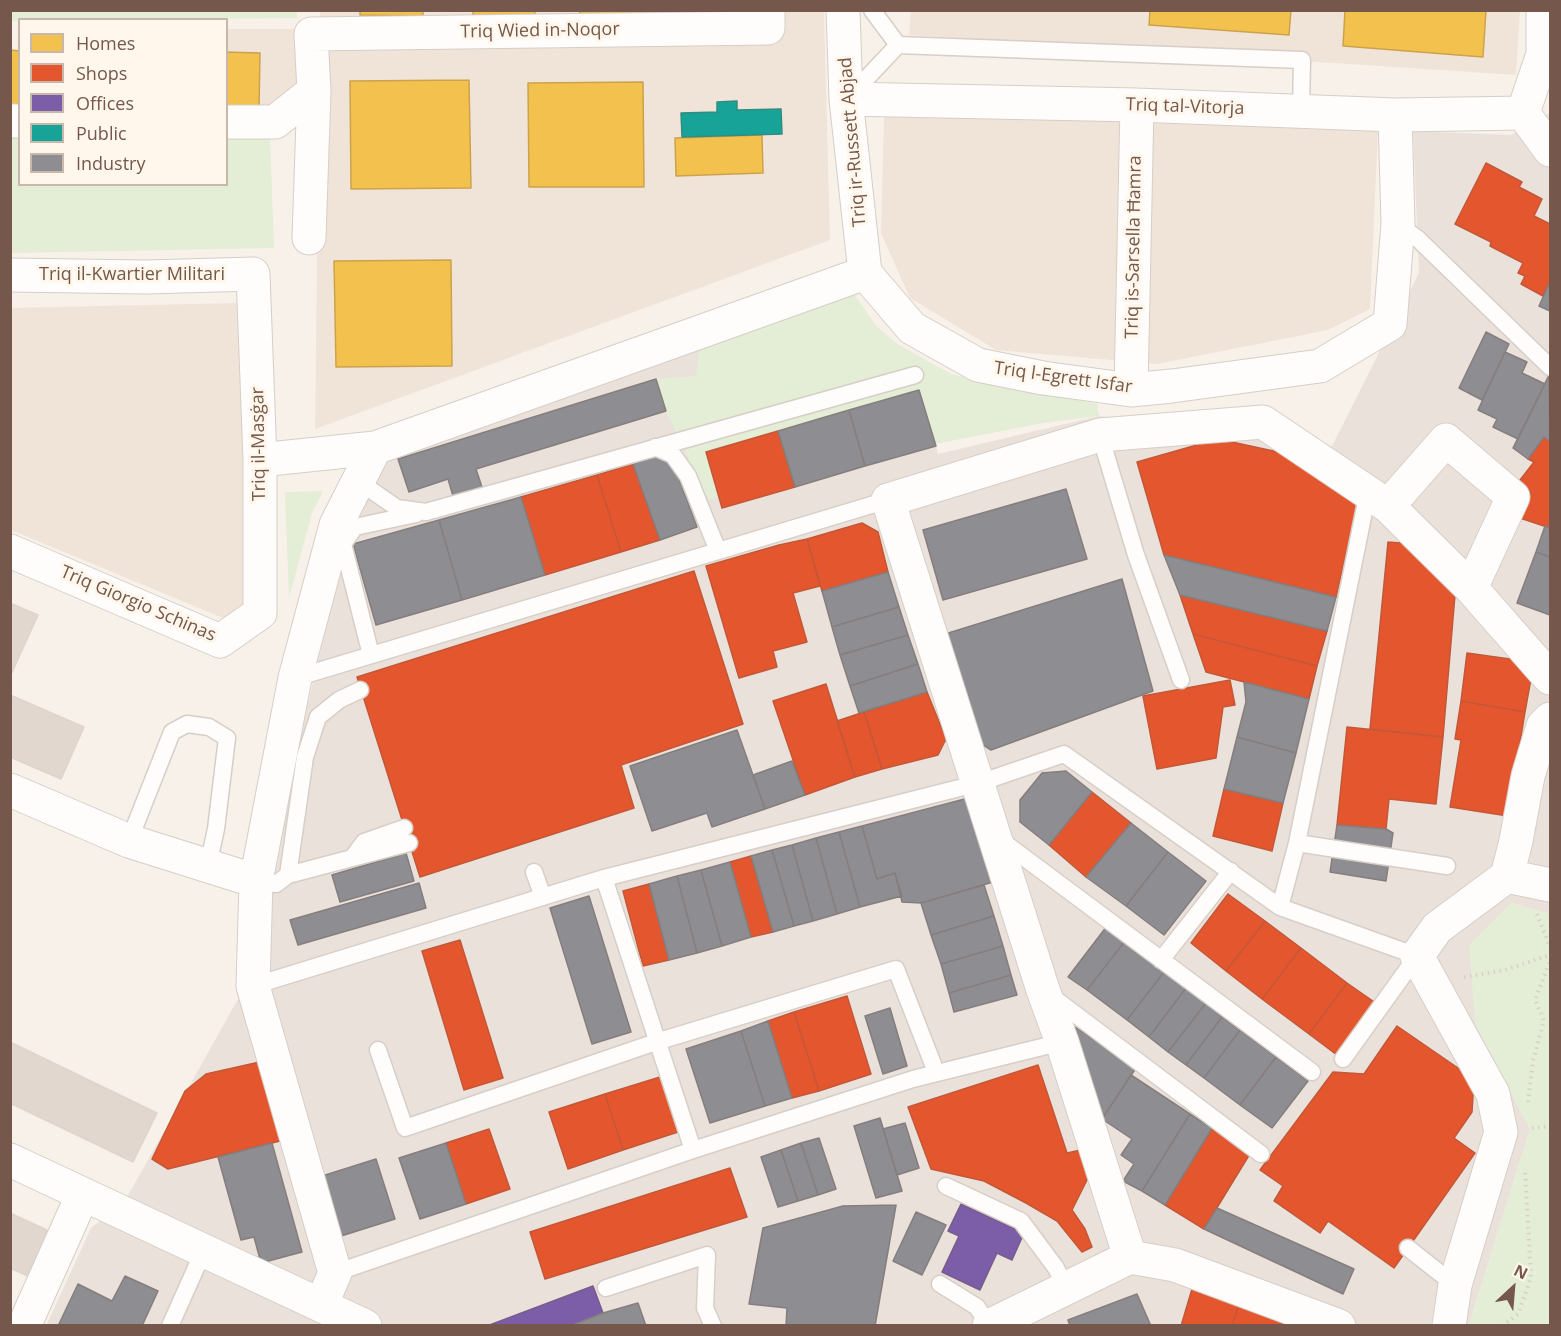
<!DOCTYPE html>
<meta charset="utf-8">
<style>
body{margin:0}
#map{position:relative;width:1561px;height:1336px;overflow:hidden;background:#f7f1ea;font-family:"Open Sans",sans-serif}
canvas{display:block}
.frame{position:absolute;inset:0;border:12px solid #75584b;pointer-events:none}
.legend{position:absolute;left:18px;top:18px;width:210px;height:168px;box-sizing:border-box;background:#fff7eb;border:2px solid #c8b7ab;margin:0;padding:8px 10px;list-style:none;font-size:18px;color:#75584b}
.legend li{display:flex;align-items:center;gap:12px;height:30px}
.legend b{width:30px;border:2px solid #c8b7ab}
.north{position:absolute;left:1483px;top:1258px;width:60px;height:60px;-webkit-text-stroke:4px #fff7eb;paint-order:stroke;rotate:26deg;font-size:16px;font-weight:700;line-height:24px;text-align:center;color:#75584b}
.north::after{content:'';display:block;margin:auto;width:21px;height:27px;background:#75584b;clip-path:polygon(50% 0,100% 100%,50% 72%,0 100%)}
</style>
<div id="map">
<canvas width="1561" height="1336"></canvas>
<div class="frame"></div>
<ul class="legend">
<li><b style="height:16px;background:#f2c14e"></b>Homes</li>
<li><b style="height:16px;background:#e4572e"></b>Shops</li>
<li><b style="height:16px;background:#7b5ea7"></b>Offices</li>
<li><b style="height:16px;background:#17a398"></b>Public</li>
<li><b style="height:16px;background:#8d8d92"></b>Industry</li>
</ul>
<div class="north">N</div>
</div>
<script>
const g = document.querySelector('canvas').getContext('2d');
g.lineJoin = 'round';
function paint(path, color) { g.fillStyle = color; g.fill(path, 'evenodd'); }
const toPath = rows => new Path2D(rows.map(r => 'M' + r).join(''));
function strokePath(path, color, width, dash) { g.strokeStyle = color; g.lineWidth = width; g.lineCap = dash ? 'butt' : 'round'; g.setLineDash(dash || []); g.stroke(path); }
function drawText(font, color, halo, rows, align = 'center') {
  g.font = font + ' "Open Sans",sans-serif'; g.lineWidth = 6; g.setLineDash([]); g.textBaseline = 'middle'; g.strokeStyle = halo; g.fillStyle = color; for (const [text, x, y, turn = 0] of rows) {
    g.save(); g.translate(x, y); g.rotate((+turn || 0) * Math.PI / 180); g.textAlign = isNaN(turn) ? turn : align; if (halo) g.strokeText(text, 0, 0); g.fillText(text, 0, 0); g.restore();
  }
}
paint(toPath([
 [911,10,1520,11,1516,75,909,35],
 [320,11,824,11,830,240,315,429],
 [226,29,296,29,297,84,263,115,227,114],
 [884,114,1378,130,1370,309,1328,330,1157,364,996,350,910,298,881,233],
 [240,303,248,606,230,621,11,530,10,308]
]), '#f0e4d8');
paint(toPath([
 [1550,113,1550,914,1511,903,1475,1023,1530,1129,1469,1325,46,1326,91,1228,125,1201,257,965,306,711,366,459,699,350,854,294,876,326,897,344,915,354,922,392,938,454,1099,416,1332,446,1419,273,1413,131,1511,135]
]), '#eae1db');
paint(toPath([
 [297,11,297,18,10,21,11,10],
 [10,135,19,135,20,184,226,184,227,136,270,136,274,248,11,253],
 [854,294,876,326,897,344,951,374,1011,388,1097,404,1099,416,1037,424,935,444,921,392,841,418,856,466,708,500,666,411,656,379,696,376,699,350],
 [323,491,312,513,289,598,285,492],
 [1511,903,1550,914,1550,1325,1469,1325,1530,1129,1475,1023,1469,945]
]), '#e4edd5');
const homes = toPath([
 [360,10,423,10,423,16,360,15,360,10],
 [473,10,535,10,535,16,473,15,473,10],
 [580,10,644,10,644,15,580,14,580,10],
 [693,10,756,10,756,15,693,14,693,10],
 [1150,10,1291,10,1289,35,1149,25,1150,10],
 [1345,10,1486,10,1483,57,1343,46,1345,10],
 [10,50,20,51,20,107,10,106,10,50],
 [226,52,260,53,259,109,226,108,226,52],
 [469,80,471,188,351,189,350,81,469,80],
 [643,82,644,187,529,187,528,83,643,82],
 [762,135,763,173,676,176,675,138,762,135],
 [451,260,452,366,336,367,334,261,451,260]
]);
paint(homes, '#f2c14e');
strokePath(homes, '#cca24d', 1.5);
const shops = toPath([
 [1486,163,1522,182,1519,187,1542,199,1534,216,1550,224,1550,282,1543,296,1521,284,1525,276,1518,273,1523,263,1490,246,1491,242,1455,224,1486,163],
 [778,431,795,487,722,508,706,452,778,431],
 [1544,437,1550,441,1550,528,1520,518,1531,493,1517,484,1534,462,1528,459,1544,437],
 [1218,439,1315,460,1361,489,1336,597,1164,555,1137,462,1218,439],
 [633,464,660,540,621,552,597,475,633,464],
 [597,475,621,552,545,575,521,497,597,475],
 [862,523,878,532,888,572,822,591,807,539,862,523],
 [807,539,820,586,793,593,807,642,773,651,777,667,739,678,706,566,779,545,807,539],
 [1388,542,1414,544,1456,583,1443,737,1370,729,1388,542],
 [694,571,743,724,621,765,634,808,420,877,357,677,694,571],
 [1180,595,1327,631,1317,666,1193,634,1180,595],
 [1193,634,1317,666,1309,699,1206,672,1193,634],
 [1467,653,1517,660,1532,673,1525,712,1461,701,1467,653],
 [1230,680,1235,705,1223,707,1216,758,1157,769,1143,696,1230,680],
 [826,684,855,777,805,795,773,701,826,684],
 [927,692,946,739,938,755,882,769,864,712,927,692],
 [1461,701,1525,712,1508,816,1450,807,1461,740,1455,739,1461,701],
 [864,712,882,769,855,777,837,721,864,712],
 [1347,727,1443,737,1436,804,1389,799,1386,829,1337,825,1347,727],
 [1224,789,1283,803,1272,851,1213,836,1224,789],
 [1092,792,1131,823,1086,877,1049,845,1092,792],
 [751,856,773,932,751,937,730,862,751,856],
 [649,884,669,960,643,966,623,891,649,884],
 [1228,894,1265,921,1226,971,1191,943,1228,894],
 [1265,921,1301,948,1262,999,1226,971,1265,921],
 [460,940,503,1078,464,1090,422,951,460,940],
 [1301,948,1347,983,1309,1034,1262,999,1301,948],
 [1347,983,1380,1006,1341,1058,1309,1034,1347,983],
 [847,996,871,1074,819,1091,794,1012,847,996],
 [794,1012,819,1091,792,1098,768,1021,794,1012],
 [1397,1026,1474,1079,1472,1112,1454,1138,1475,1153,1394,1268,1328,1221,1320,1233,1274,1201,1283,1186,1260,1170,1333,1072,1364,1074,1397,1026],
 [264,1061,280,1141,168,1169,152,1159,185,1091,206,1074,264,1061],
 [1038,1065,1067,1153,1085,1149,1095,1175,1087,1180,1072,1210,1085,1229,1092,1247,1082,1252,1057,1221,1026,1203,984,1181,931,1169,908,1107,1038,1065],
 [660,1077,678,1132,623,1150,605,1094,660,1077],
 [605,1094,623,1150,568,1169,549,1112,605,1094],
 [1212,1128,1251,1152,1204,1229,1165,1205,1212,1128],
 [489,1129,510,1189,466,1204,446,1143,489,1129],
 [730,1168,747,1217,545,1279,530,1232,730,1168],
 [1192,1289,1239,1303,1232,1326,1181,1326,1192,1289],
 [1239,1303,1293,1326,1232,1326,1239,1303]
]);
paint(shops, '#e4572e');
strokePath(shops, '#c35737', 1.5);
const offices = toPath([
 [961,1204,1024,1233,1012,1260,997,1253,980,1290,942,1272,959,1236,948,1231,961,1204],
 [593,1286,603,1313,570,1326,487,1326,593,1286]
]);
paint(offices, '#7b5ea7');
strokePath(offices, '#795c8b', 1.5);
const public = toPath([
 [737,101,737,110,781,109,782,134,682,137,681,113,717,112,717,102,737,101]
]);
paint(public, '#17a398');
strokePath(public, '#338c81', 1.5);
const industry = toPath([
 [1550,282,1550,311,1539,306,1550,282],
 [1486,332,1509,344,1482,400,1459,388,1486,332],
 [1505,352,1527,362,1522,373,1545,384,1518,439,1493,427,1497,419,1478,410,1505,352],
 [1549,375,1550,441,1544,437,1528,459,1513,448,1549,375],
 [656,379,666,411,476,469,482,487,453,496,448,479,409,492,398,459,656,379],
 [919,390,936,446,865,466,849,410,919,390],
 [849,410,865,466,795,487,778,431,849,410],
 [656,456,674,465,697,527,660,540,633,464,656,456],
 [1066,489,1087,559,943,600,923,530,1066,489],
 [521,497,545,575,462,600,439,520,521,497],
 [439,520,462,600,376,625,353,544,439,520],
 [1545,526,1550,528,1550,557,1536,552,1545,526],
 [1536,552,1550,557,1550,615,1517,603,1536,552],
 [1164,555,1336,597,1327,631,1180,595,1164,555],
 [888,572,899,607,832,627,822,591,888,572],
 [1122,579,1153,691,991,750,974,739,942,635,1122,579],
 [899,607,908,635,840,655,832,627,899,607],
 [908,635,918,664,850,686,840,655,908,635],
 [918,664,927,692,859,713,850,686,918,664],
 [1244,682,1309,699,1296,753,1237,737,1246,702,1244,682],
 [737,730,765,809,712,827,707,813,652,831,630,766,737,730],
 [1237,737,1296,753,1283,803,1224,789,1237,737],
 [792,761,805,795,765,809,753,775,792,761],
 [1066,771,1092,792,1049,845,1020,822,1020,800,1042,773,1066,771],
 [976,796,1000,880,921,903,902,902,895,873,877,879,862,826,976,796],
 [1131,823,1168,852,1126,906,1086,877,1131,823],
 [1337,825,1386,829,1393,833,1386,881,1330,872,1337,825],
 [862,826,877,879,895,873,902,896,860,907,839,832,862,826],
 [839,832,860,907,837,914,816,838,839,832],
 [816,838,837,914,813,921,792,845,816,838],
 [792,845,813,921,794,926,772,850,792,845],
 [772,850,794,926,773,932,751,856,772,850],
 [1168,852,1206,881,1164,935,1126,906,1168,852],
 [406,853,414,881,340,902,332,875,406,853],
 [730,862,751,937,722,946,701,870,730,862],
 [701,870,722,946,697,953,677,876,701,870],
 [677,876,697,953,669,960,649,884,677,876],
 [419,883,426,908,298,945,290,920,419,883],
 [984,885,994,916,931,935,921,903,984,885],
 [589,896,631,1032,592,1044,550,908,589,896],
 [994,916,1003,946,941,964,931,935,994,916],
 [1107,926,1125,941,1087,990,1068,977,1107,926],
 [1125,941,1164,972,1127,1020,1087,990,1125,941],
 [1003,946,1011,975,949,993,941,964,1003,946],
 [1164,972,1186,988,1149,1037,1127,1020,1164,972],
 [1011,975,1017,995,954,1012,949,993,1011,975],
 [1186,988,1206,1003,1168,1052,1149,1037,1186,988],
 [1206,1003,1222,1017,1186,1065,1168,1052,1206,1003],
 [890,1008,907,1066,883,1074,865,1016,890,1008],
 [1222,1017,1240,1030,1204,1078,1186,1065,1222,1017],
 [768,1021,792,1098,765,1106,741,1031,768,1021],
 [1075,1027,1136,1068,1102,1119,1075,1027],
 [1240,1030,1276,1057,1240,1105,1204,1078,1240,1030],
 [741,1031,765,1106,710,1123,686,1049,741,1031],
 [1276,1057,1308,1081,1272,1128,1240,1105,1276,1057],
 [1131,1075,1190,1114,1142,1191,1123,1181,1134,1164,1121,1155,1132,1139,1102,1119,1131,1075],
 [1190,1114,1212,1128,1165,1205,1142,1191,1190,1114],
 [880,1118,902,1191,876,1198,854,1126,880,1118],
 [905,1123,919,1168,897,1175,883,1129,905,1123],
 [819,1138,836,1189,818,1195,801,1143,819,1138],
 [272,1143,302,1252,261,1263,254,1237,241,1240,218,1157,272,1143],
 [446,1143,466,1204,420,1219,399,1158,446,1143],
 [801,1143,818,1195,798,1201,781,1150,801,1143],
 [781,1150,798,1201,778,1207,761,1157,781,1150],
 [376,1159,395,1219,338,1237,319,1177,376,1159],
 [896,1205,875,1326,786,1326,787,1308,749,1304,763,1228,843,1206,896,1205],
 [1217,1208,1354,1269,1343,1294,1204,1229,1217,1208],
 [916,1212,946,1225,922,1275,893,1261,916,1212],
 [125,1276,158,1291,142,1326,58,1326,78,1284,112,1301,125,1276],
 [1137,1294,1151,1326,1070,1326,1068,1320,1137,1294],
 [638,1303,646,1326,570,1326,603,1313,638,1303]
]);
paint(industry, '#8d8d92');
strokePath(industry, '#867d7d', 1.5);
const building = toPath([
 [10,603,38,615,10,677,10,603],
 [10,695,84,727,61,779,10,757,10,695],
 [10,1042,157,1113,133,1162,10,1103,10,1042],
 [10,1213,47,1230,28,1276,10,1268,10,1213]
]);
paint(building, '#e1d7cf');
strokePath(building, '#e0d4cc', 1.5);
const lane = toPath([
 [872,10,898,45],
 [847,99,898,45,1302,60,1301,111],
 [1398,224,1418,239,1550,367],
 [1100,435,1136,555,1181,680],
 [655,447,673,455,688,476,718,551],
 [358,481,397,508,426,512,915,375],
 [371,655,343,544,355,527,416,514],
 [295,678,888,500],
 [998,838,1312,1072],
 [129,841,172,732,187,724,209,727,227,738,216,829,208,865],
 [1297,843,1447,866],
 [352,858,364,842,404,828],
 [534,872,543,897],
 [288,875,409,843],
 [604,878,693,1150],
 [256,881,276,884,288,875,305,757,318,717,339,700,360,690],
 [1280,907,1297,843,1368,492],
 [1161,960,1231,871],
 [253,986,604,878,979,783,1064,754,1280,907,1417,956,1343,1059],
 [1051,996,1261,1154],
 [378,1050,405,1128,656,1042,896,969,936,1072],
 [946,1186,1021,1221,1056,1268,1066,1288],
 [1408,1248,1455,1285],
 [335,1273,693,1150,913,1079,1062,1042],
 [940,1284,977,1307,989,1325],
 [606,1288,707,1255,705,1308,713,1326],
 [170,1326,204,1250]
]);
const street = toPath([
 [843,10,846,99,865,273],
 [846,99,1137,105,1395,115,1523,113],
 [1523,113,1543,54,1543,10],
 [1523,113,1550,150],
 [10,121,20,121],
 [226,122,275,122,314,91,311,34,768,28,768,10],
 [309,238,314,91],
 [865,273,912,328,978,365,1043,378,1131,390,1172,386,1320,366,1390,324,1398,224,1395,115],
 [10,275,146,277,253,274,260,460,260,613,220,641,10,551],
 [1131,390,1137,105],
 [260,460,375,448,865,273],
 [1388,506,1446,440,1513,497,1471,588],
 [10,790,129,841,256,881],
 [1507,876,1550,885],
 [10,1160,365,1326],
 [1130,1257,1062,1042,1043,990,888,500,1100,435,1263,422,1388,506,1471,588,1550,678],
 [321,1305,335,1273,253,986,256,881,295,678,336,525,375,448],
 [24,1326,83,1194],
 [989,1326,1130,1257,1175,1265,1339,1326],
 [1449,1326,1455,1285,1501,1132,1493,1094,1417,956,1437,928,1507,876,1516,841,1528,776,1543,726,1550,719]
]);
strokePath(lane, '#d6cec7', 19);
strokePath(street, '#d6cec7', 35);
strokePath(toPath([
 [1537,914,1550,947],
 [1464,977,1505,970,1550,955],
 [1528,1102,1533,1061,1544,1020,1535,1000,1550,961],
 [1532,1128,1550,1126],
 [1502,1326,1518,1314,1531,1278,1525,1169]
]), '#d8d0cb', 4, [1.5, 4.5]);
strokePath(lane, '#fefdfc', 16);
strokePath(street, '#fefdfc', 33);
drawText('18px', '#75584b', '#fff7eb', [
 ["Triq Wied in-Noqor",540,31,-1],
 ["Triq tal-Vitorja",1185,107,2],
 ["Triq ir-Russett Abjad",853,142,-95],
 ["Triq is-Sarsella Ħamra",1134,247,-89],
 ["Triq il-Kwartier Militari",132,275],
 ["Triq l-Egrett Isfar",1063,378,8],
 ["Triq il-Masġar",259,444,-91],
 ["Triq Giorgio Schinas",138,604,23]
]);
</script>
